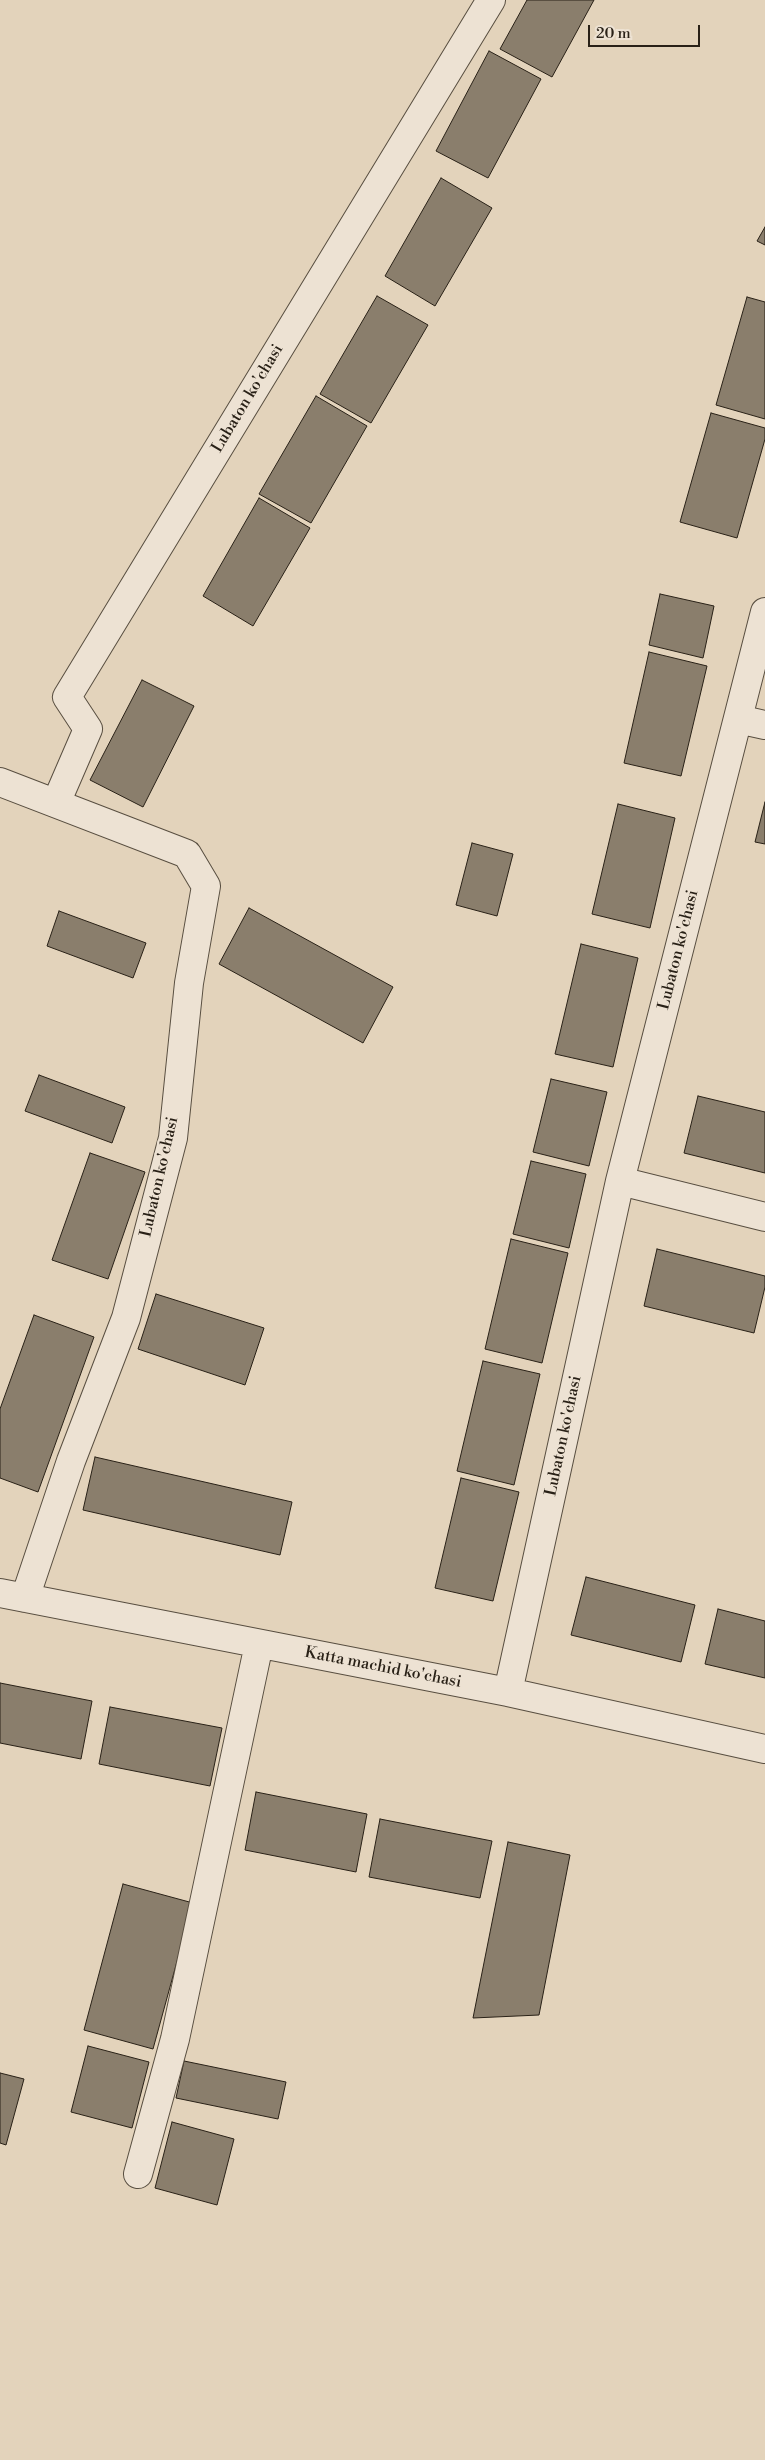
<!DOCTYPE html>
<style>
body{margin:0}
#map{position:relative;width:765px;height:2460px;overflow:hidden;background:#e3d3bb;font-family:"Libre Bodoni",serif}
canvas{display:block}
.scale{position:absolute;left:588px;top:25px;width:112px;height:22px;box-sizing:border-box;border:2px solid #292117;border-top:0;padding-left:6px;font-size:15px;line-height:18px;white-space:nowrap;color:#292117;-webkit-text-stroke:4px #ede2d3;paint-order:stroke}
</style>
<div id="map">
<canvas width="765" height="2460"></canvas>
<div class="scale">20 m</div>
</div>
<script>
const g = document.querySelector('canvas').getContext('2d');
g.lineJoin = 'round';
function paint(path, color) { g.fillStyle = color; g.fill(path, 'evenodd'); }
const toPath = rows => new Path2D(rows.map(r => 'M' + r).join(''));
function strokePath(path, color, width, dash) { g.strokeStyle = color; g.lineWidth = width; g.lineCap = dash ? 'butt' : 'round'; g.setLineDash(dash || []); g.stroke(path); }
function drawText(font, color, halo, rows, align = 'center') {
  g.font = font + ' "Libre Bodoni",serif'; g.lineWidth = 4.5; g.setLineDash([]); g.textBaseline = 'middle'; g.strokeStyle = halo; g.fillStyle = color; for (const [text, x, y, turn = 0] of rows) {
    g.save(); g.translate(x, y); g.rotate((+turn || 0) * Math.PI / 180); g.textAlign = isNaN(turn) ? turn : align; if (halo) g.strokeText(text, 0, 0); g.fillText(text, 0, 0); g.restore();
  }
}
const building = toPath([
 [527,0,594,0,552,77,500,49,527,0],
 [489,51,541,79,488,178,436,151,489,51],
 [441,178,492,208,435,306,385,276,441,178],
 [765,227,765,245,757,241,765,227],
 [377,296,428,325,371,423,320,394,377,296],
 [747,297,765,302,765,419,716,405,747,297],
 [316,396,367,426,311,523,259,494,316,396],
 [711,413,765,428,765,439,737,538,680,522,711,413],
 [259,498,310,528,253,626,203,596,259,498],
 [660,594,714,606,703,658,649,645,660,594],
 [649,652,707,666,681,776,624,763,649,652],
 [142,680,194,706,143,807,90,780,142,680],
 [765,802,765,844,755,842,765,802],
 [618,804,675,818,650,928,592,914,618,804],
 [472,843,513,854,497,916,456,905,472,843],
 [249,908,393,987,363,1043,219,964,249,908],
 [59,911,146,943,133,978,47,946,59,911],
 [581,944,638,958,613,1067,555,1054,581,944],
 [39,1075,125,1107,112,1143,25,1111,39,1075],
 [551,1079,607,1092,589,1166,533,1152,551,1079],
 [698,1096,765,1112,765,1173,684,1153,698,1096],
 [90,1153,145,1172,108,1279,52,1260,90,1153],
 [531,1161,586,1174,569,1248,513,1234,531,1161],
 [511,1239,568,1253,542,1363,485,1349,511,1239],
 [657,1249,765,1276,765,1287,754,1333,644,1306,657,1249],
 [156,1294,264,1328,245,1385,138,1349,156,1294],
 [34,1315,94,1337,38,1492,0,1478,0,1409,34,1315],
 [483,1361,540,1374,514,1485,457,1471,483,1361],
 [95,1457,292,1502,280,1555,83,1510,95,1457],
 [461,1478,519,1492,493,1601,435,1588,461,1478],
 [586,1577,695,1605,681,1662,571,1635,586,1577],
 [718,1609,765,1621,765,1678,705,1664,718,1609],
 [0,1683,92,1701,81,1759,0,1743,0,1683],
 [110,1707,222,1728,210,1786,99,1764,110,1707],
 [256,1792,367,1814,356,1872,245,1850,256,1792],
 [380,1819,492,1841,480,1898,369,1877,380,1819],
 [508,1842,570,1855,539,2015,473,2018,508,1842],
 [123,1884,193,1903,153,2049,84,2030,123,1884],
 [88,2046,149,2062,132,2128,71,2112,88,2046],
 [184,2061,286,2082,278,2119,176,2098,184,2061],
 [0,2073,24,2079,6,2145,0,2143,0,2073],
 [172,2122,234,2139,217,2205,155,2188,172,2122]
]);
paint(building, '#8a7e6c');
strokePath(building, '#292117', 1);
const minor = toPath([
 [738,719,765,725],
 [0,782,187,854,206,886,189,983,173,1138,126,1318,71,1461,25,1598],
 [56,803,88,729,67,697,491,0],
 [620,1181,765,1217],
 [0,1593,508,1692,765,1749],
 [508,1692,620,1181,765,612],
 [138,2174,175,2039,259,1644]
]);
strokePath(minor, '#584e40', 30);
strokePath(minor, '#ede2d3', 28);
drawText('16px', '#292117', '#ede2d3', [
 ["Lubaton ko'chasi",248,399,-59],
 ["Lubaton ko'chasi",679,950,-76],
 ["Lubaton ko'chasi",160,1177,-77],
 ["Lubaton ko'chasi",564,1436,-78],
 ["Katta machid ko'chasi",383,1668,11]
]);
</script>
